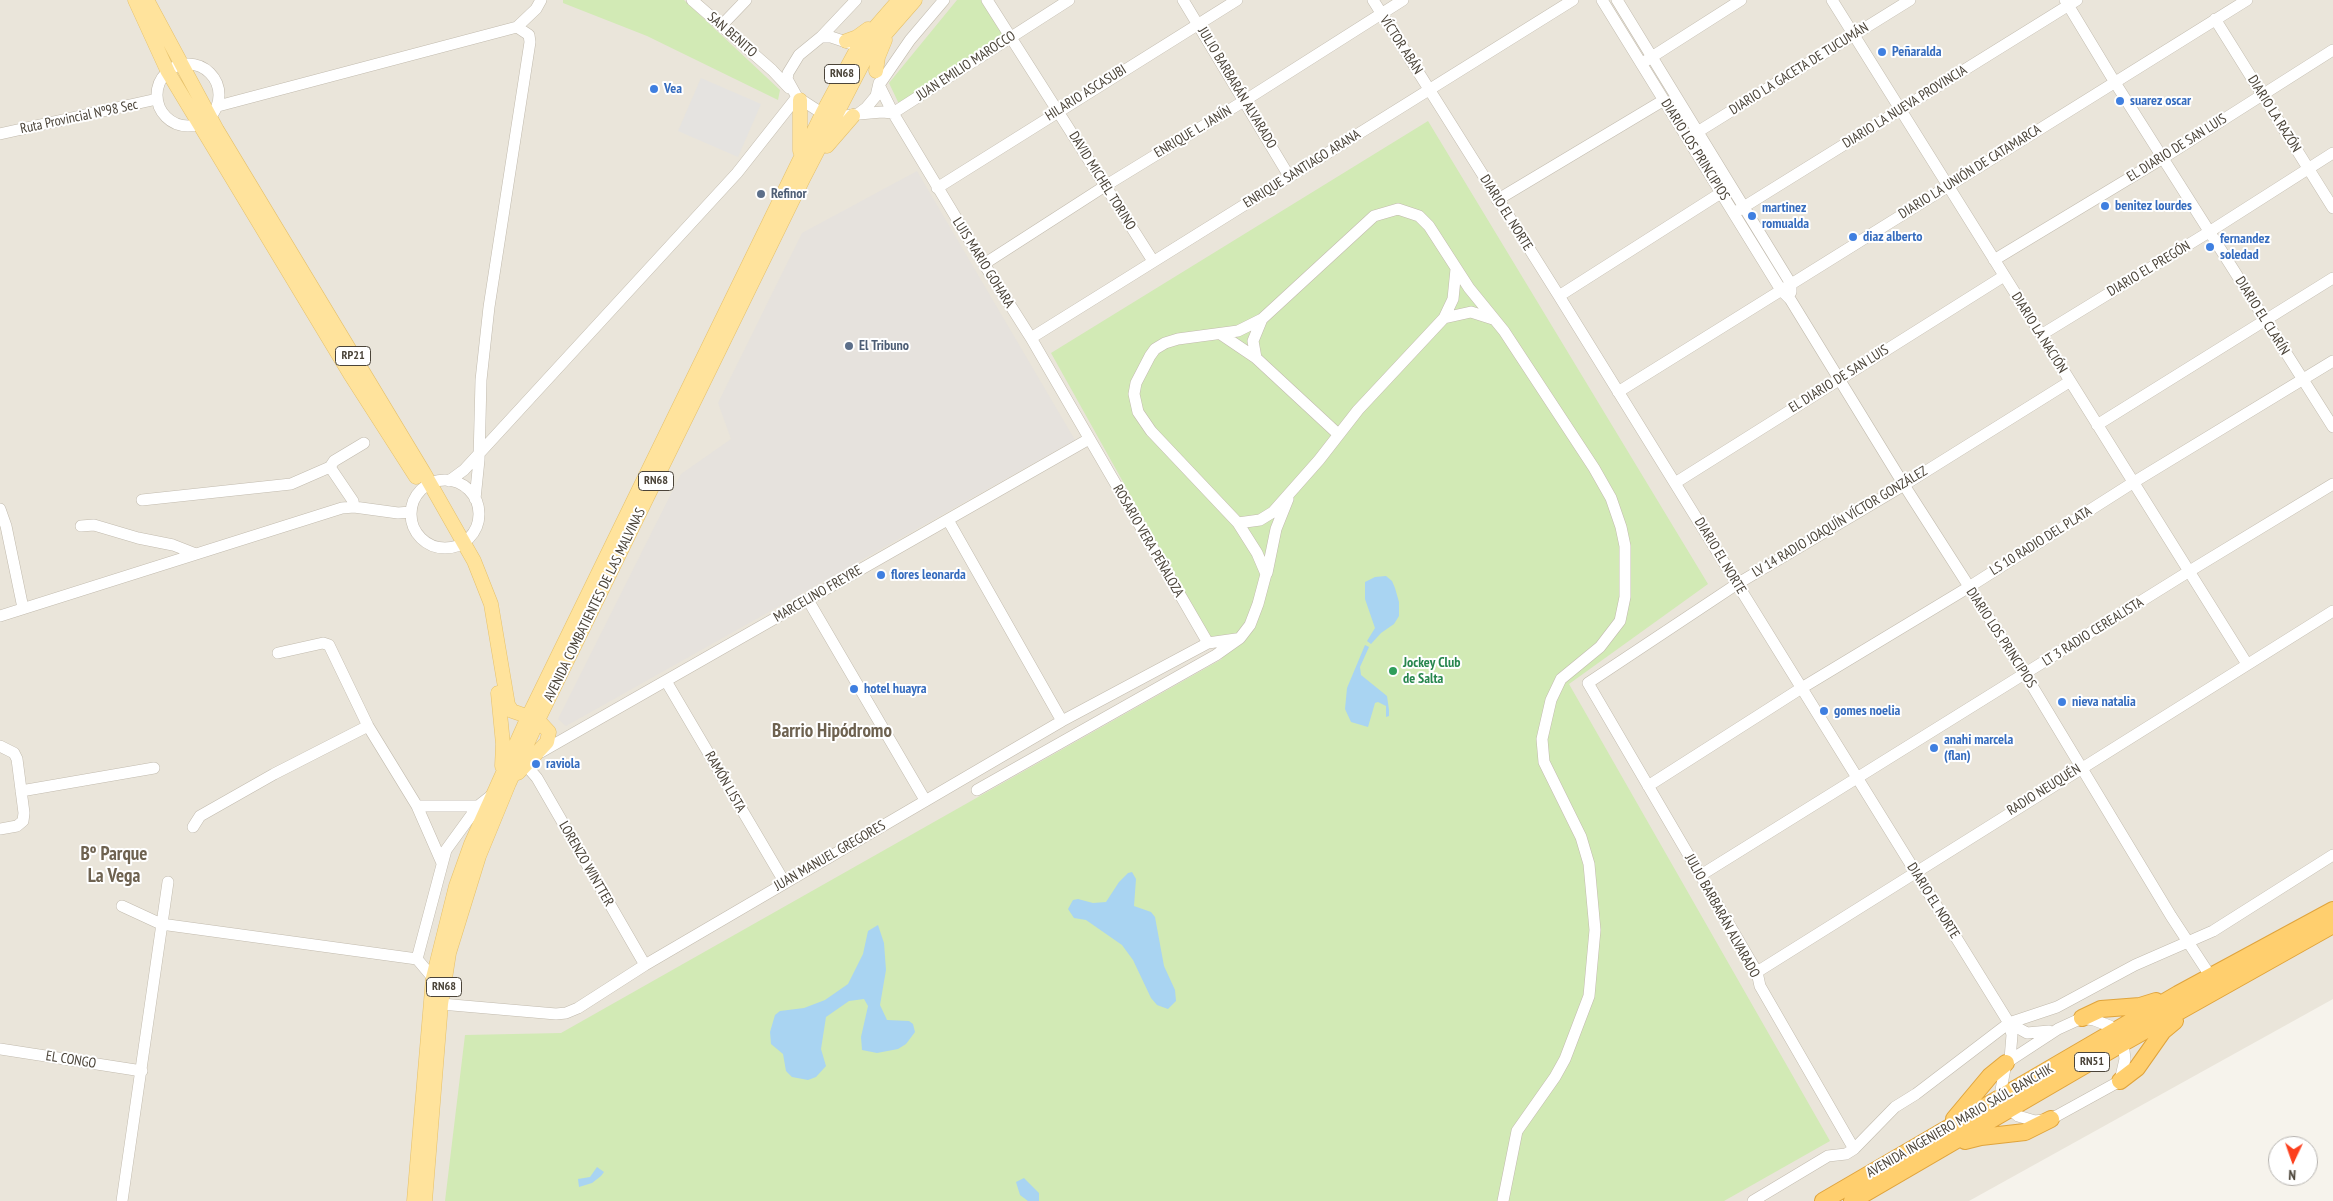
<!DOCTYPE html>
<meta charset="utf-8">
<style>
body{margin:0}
#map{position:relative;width:2333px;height:1201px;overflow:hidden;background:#f6f3ec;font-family:"PT Sans Narrow",sans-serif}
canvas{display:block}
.north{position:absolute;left:2268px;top:1136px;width:50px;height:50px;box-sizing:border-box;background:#fff;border:1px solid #b7b4b0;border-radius:50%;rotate:183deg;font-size:14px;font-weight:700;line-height:20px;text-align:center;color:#4b4439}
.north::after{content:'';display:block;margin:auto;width:18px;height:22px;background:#fc3f1d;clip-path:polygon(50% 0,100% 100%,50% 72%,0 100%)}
</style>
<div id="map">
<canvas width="2333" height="1201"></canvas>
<div class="north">N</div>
</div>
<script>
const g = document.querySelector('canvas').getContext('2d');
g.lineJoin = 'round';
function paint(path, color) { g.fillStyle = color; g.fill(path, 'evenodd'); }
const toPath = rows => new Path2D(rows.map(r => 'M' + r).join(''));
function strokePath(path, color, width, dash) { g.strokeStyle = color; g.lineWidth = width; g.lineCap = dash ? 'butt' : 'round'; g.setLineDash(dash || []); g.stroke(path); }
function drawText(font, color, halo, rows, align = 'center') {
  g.font = font + ' "PT Sans Narrow",sans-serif'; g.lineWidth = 4; g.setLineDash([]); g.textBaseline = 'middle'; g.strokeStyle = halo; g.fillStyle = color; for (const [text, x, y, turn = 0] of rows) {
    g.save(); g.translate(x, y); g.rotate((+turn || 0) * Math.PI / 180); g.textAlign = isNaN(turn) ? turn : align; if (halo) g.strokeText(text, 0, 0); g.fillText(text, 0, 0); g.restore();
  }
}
paint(toPath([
 [0,0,2333,0,2333,999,1969,1201,0,1201]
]), '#eae5da');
paint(toPath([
 [917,171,1075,440,566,726,558,719,681,474,731,439,718,403,802,233]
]), '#e6e2dd');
paint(toPath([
 [563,0,684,0,780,90,778,100,647,36,563,3],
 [957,0,984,0,1011,36,899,104,889,83],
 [1428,121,1708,584,1569,684,1830,1141,1724,1201,445,1201,465,1035,561,1033,1222,659,1051,353]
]), '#d2eab5');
paint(toPath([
 [701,78,761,104,738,157,678,131]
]), '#e5e3e0');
paint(toPath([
 [1386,576,1392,581,1395,588,1399,602,1399,616,1394,624,1381,633,1371,644,1367,641,1375,628,1365,599,1365,582,1375,577],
 [1365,645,1369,647,1360,667,1361,675,1387,696,1389,710,1389,716,1386,717,1386,706,1378,702,1375,703,1368,727,1351,722,1345,709,1347,688],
 [1132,872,1136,879,1134,906,1151,912,1155,917,1164,966,1175,990,1176,1001,1168,1009,1157,1005,1151,998,1133,960,1122,945,1086,920,1074,918,1068,909,1073,900,1078,899,1093,903,1106,902,1119,882,1128,873],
 [878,925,884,943,886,970,880,1005,887,1020,909,1021,913,1024,915,1032,906,1044,898,1049,877,1053,862,1050,861,1037,868,1006,864,999,849,1001,826,1017,821,1049,826,1066,816,1077,808,1080,792,1077,786,1071,783,1054,771,1044,770,1032,775,1015,780,1011,804,1008,825,1000,848,984,863,954,868,931],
 [597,1167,604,1172,601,1176,592,1183,579,1187,578,1179,590,1177],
 [1024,1178,1039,1193,1039,1201,1028,1201,1020,1195,1016,1182]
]), '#a9d4f2');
const minor = toPath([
 [692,0,772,70,789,88],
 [987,0,1153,261],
 [1183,0,1289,176],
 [1373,0,1559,296,2009,1023,2012,1035,2010,1059],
 [1602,0,1781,290,1790,299,1904,485,2025,674,2171,916,2211,977],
 [1617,0,1791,284,1791,292],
 [1832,0,2247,664],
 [2065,0,2114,81,2333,427],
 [2215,19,2333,208],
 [722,25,746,0],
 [821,37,831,37,852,44],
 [1647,60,1741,0],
 '157 95a31 31 0 1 1 62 0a31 31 0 1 1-62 0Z',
 [879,85,893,113,984,264,1031,338,1208,643],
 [879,85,910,40,944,0],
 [218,106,517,27],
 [831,114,817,110,797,97,787,79,788,73,799,55,821,37,856,0],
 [859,114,882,112,893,113,1069,0],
 [846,116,858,114,866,108,876,96,879,83],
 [0,134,157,99],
 [1691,136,1910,0],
 [937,188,1237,0],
 [1497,200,1664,100],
 [1734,213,2077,0],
 [1994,260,2163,158,2333,50],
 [984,264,1105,186,1244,101,1403,0],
 [1559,296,1727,189],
 [1444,318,1471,312,1493,319],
 [1222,335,1256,358,1338,434],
 [2041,335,2209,232,2333,153],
 [1031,338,1573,0],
 [1256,358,1253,341,1262,319],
 [1618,392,2247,0],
 [2097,425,2333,278],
 [330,467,353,501,354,507],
 '411 514a34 34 0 1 1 68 0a34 34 0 1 1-68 0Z',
 [449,481,464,470,737,173,797,97],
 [1675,483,2004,276],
 [475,499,479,460,481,380,489,307,530,42,529,35,517,27,536,9,541,0],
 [142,500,291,484,330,467,334,461,364,443],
 [0,509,6,526,23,608],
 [948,520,1062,721],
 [1238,523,1260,520,1273,512,1319,460,1358,410,1444,318,1453,299,1456,269],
 [81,526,94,525,138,538,173,545,196,554],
 [1267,573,1276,529,1288,499],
 [808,600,925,800],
 [0,616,342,508,354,507,398,513,411,512],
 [278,653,323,643,329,645,368,726,417,806,442,863],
 [666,681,785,883],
 [0,746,14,753,17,759,24,813,23,821,17,826,0,829],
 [541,752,1089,439],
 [525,764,537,778,645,965],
 [1648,786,1800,689,1969,587,2134,482,2333,361],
 [977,790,1216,655,1240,638,1250,625,1258,604,1266,574,1257,553,1238,523,1151,431,1138,412,1134,394,1136,383,1150,356,1155,349,1165,343,1178,339,1238,331,1262,319,1374,216,1398,209,1419,216,1429,226,1469,288,1504,331,1594,468,1611,498,1621,527,1625,546,1625,597,1620,621,1600,647,1561,679,1551,700,1542,739,1544,762,1581,837,1589,864,1595,930,1589,996,1565,1059,1555,1077,1517,1131,1503,1201],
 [21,791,154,768],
 [417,806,478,806],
 [193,827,200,816,274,774,368,726],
 [1701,875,2188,572,2333,484],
 [122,906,161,924,417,959,433,978],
 [417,959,446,850,478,806,492,795],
 [1757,972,2333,611],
 [441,1004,556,1014,566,1013,578,1008,645,965,1062,721,1208,643,1236,639],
 [2082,1018,2094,1020,2110,1026,2116,1031,2123,1043,2125,1059,2120,1081,2051,1119,2035,1121,2018,1116,2011,1110,2001,1090,2006,1063,2058,1029,2082,1018],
 [2009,1023,2027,1033,2049,1031],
 [0,1049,142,1071],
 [1854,1149,1760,986,1757,972,1588,683,1737,584,1904,485,2069,382],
 [122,1201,168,882],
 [1753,1201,1828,1156,1846,1154,1854,1149,1895,1107,1916,1094,2009,1023,2057,1007,2135,965,2213,931,2333,855]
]);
const major = toPath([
 [135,0,168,72,350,374,416,477],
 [147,0,217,130,424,473,474,561,491,604,508,705,512,711,538,720,549,732,547,742,518,773],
 [846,41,857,37,868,29],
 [876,71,878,57,885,40],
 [800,100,800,151],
 [827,146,853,116],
 [498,693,503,744,502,766],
 [414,1201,433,978,456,886,471,844,528,717,823,112,858,47,899,0],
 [425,1201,441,1004,449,953,479,856,509,783,538,720,803,179,867,55,915,0]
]);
const highway = toPath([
 [2082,1018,2101,1009,2140,1006,2156,1001],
 [2120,1081,2137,1068,2163,1031,2175,1021],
 [1954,1119,1990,1076,2006,1063],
 [1965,1141,1981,1137,2025,1132,2051,1119],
 [1823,1201,2178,994,2333,910],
 [1852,1201,2123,1043,2333,925]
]);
strokePath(minor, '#c2bbae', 12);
strokePath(major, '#e6c16a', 15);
strokePath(highway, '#e0a43c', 18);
strokePath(minor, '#fff', 11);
strokePath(major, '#ffe39c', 14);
strokePath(highway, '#ffcf6e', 16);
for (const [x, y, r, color] of [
 [1882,52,5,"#3f7fe0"],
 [654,89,5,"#3f7fe0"],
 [2120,101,5,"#3f7fe0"],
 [761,194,5,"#5c6f8a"],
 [2105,206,5,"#3f7fe0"],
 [1752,216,5,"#3f7fe0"],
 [1853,237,5,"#3f7fe0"],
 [2210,247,5,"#3f7fe0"],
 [849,346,5,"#5c6f8a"],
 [881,575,5,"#3f7fe0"],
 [1393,671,5,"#2e9e5b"],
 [854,689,5,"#3f7fe0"],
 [2062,702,5,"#3f7fe0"],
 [1824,711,5,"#3f7fe0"],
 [1934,748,5,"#3f7fe0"],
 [536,764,5,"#3f7fe0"]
]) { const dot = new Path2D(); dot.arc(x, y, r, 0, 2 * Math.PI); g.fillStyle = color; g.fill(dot); strokePath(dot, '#fff', 2); }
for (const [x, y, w] of [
 [842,74,35],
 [353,356,35],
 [656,481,35],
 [444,987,35],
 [2092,1062,35]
]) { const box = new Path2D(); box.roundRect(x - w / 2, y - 9.5, w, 19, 4); g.fillStyle = '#fff'; g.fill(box); strokePath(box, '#4b4439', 1); }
drawText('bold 12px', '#4b4439', null, [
 ["RN68",842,74],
 ["RP21",353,356],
 ["RN68",656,481],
 ["RN68",444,987],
 ["RN51",2092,1062]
]);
drawText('14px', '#4b4439', '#fff', [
 ["SAN BENITO",732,35,41],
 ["VÍCTOR ABÁN",1401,45,57],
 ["JUAN EMILIO MAROCCO",966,66,-33],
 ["DIARIO LA GACETA DE TUCUMÁN",1799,69,-32],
 ["JULIO BARBARÁN ALVARADO",1237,88,59],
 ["HILARIO ASCASUBI",1086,93,-32],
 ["DIARIO LA NUEVA PROVINCIA",1905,107,-32],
 ["DIARIO LA RAZÓN",2274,114,58],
 ["Ruta Provincial Nº98 Sec",79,117,-12],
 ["ENRIQUE L. JANÍN",1193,132,-31],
 ["EL DIARIO DE SAN LUIS",2177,148,-32],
 ["DIARIO LOS PRINCIPIOS",1695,150,58],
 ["ENRIQUE SANTIAGO ARANA",1302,169,-32],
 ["DIARIO LA UNIÓN DE CATAMARCA",1970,172,-32],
 ["DAVID MICHEL TORINO",1102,181,58],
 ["DIARIO EL NORTE",1506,213,58],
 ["LUIS MARIO GOHARA",983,263,58],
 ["DIARIO EL PREGÓN",2149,269,-31],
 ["DIARIO EL CLARÍN",2262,316,58],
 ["DIARIO LA NACIÓN",2039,333,58],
 ["EL DIARIO DE SAN LUIS",1839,379,-32],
 ["LV 14 RADIO JOAQUÍN VÍCTOR GONZÁLEZ",1840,522,-31],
 ["ROSARIO VERA PEÑALOZA",1148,541,60],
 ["LS 10 RADIO DEL PLATA",2041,541,-32],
 ["DIARIO EL NORTE",1720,556,59],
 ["MARCELINO FREYRE",818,594,-30],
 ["AVENIDA COMBATIENTES DE LAS MALVINAS",595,605,-64],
 ["LT 3 RADIO CEREALISTA",2093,632,-32],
 ["DIARIO LOS PRINCIPIOS",2001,638,57],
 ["RAMÓN LISTA",725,782,60],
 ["RADIO NEUQUÉN",2044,790,-32],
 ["JUAN MANUEL GREGORES",830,856,-30],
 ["LORENZO WINTTER",586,864,60],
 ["DIARIO EL NORTE",1933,901,58],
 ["JULIO BARBARÁN ALVARADO",1722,916,61],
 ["EL CONGO",71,1060,9],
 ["AVENIDA INGENIERO MARIO SAÚL BANCHIK",1960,1121,-30]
]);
drawText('bold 14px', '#366cbe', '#fff', [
 ["Peñaralda",1892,52],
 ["Vea",664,89],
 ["suarez oscar",2130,101],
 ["benitez lourdes",2115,206],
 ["martinez",1762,208],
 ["romualda",1762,224],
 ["diaz alberto",1863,237],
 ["fernandez",2220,239],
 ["soledad",2220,255],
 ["flores leonarda",891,575],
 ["hotel huayra",864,689],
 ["nieva natalia",2072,702],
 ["gomes noelia",1834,711],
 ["anahi marcela",1944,740],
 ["(flan)",1944,756],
 ["raviola",546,764]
], 'left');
drawText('bold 14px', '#4e5e75', '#fff', [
 ["Refinor",771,194],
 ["El Tribuno",859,346]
], 'left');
drawText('bold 14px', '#27864d', '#fff', [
 ["Jockey Club",1403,663],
 ["de Salta",1403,679]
], 'left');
drawText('bold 19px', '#6e6250', '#fff', [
 ["Barrio Hipódromo",832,732],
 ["Bº Parque",114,855],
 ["La Vega",114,877]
]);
</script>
